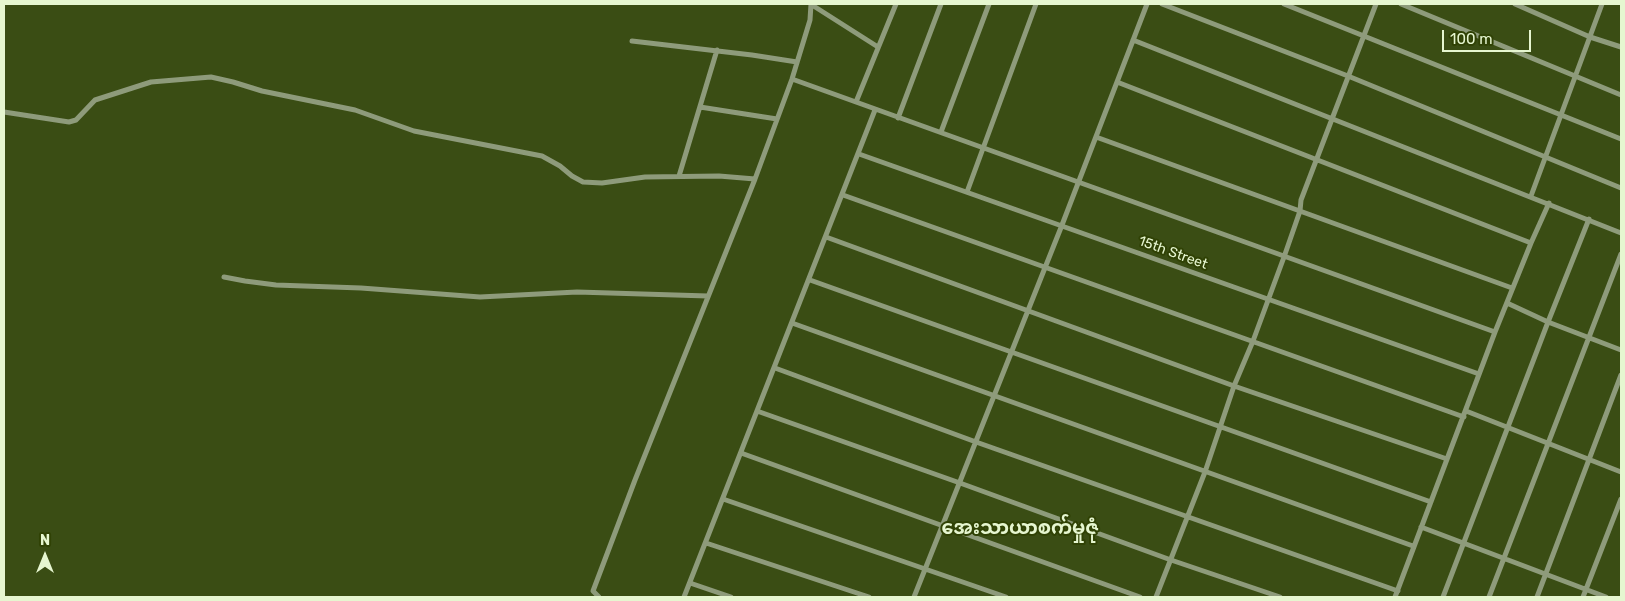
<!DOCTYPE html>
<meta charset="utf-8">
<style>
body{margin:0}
#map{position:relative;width:1625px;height:601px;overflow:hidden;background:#3a4d14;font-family:Rubik,sans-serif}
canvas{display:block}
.frame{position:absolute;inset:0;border:5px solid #e6f6d0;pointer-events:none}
.north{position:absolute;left:20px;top:531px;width:50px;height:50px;-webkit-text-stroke:4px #304205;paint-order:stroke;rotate:0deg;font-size:14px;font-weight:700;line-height:20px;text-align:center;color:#e6f6d0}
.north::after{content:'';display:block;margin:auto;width:18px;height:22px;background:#e6f6d0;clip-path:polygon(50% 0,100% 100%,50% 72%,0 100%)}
.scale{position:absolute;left:1442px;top:30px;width:89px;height:22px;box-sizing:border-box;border:2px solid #e6f6d0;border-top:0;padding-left:6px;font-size:15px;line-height:18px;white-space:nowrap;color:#e6f6d0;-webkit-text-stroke:4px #304205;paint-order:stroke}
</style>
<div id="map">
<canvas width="1625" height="601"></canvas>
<div class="frame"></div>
<div class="north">N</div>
<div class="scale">100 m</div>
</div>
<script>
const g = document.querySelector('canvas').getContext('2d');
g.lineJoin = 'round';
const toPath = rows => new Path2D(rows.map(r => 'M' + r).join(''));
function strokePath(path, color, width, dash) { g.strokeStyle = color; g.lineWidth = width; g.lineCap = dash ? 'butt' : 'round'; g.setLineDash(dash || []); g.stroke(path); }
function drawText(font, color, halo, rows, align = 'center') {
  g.font = font + ' Rubik,"Noto Sans Myanmar",sans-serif'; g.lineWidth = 4; g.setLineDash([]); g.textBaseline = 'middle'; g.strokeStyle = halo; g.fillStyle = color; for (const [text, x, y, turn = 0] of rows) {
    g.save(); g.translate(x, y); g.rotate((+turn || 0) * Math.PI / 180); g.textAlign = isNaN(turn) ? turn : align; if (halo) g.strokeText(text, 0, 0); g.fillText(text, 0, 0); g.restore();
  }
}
strokePath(toPath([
 [1162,4,1348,76,1621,188],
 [1284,4,1621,139],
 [1401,4,1621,95],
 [1515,4,1590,37,1621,47],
 [812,5,878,47],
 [1133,40,1621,233],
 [632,41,752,55,797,62],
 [792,79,1495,332],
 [1117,82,1531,243],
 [856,102,896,4],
 [700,107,777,119],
 [4,112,69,122,76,120,95,100,151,82,211,77,233,82,262,91,355,110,414,131,542,156,560,166,572,176,583,182,602,183,645,177,719,176,755,179],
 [898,118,941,4],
 [941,132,989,4],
 [1096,137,1512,288],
 [859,154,1479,374],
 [679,176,717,50],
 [967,192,1036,4],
 [843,195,1464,417],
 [1531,196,1602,4],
 [826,237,1234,386,1447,459],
 [224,277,245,281,276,285,361,288,480,297,577,292,708,296],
 [810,280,1431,502],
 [1507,303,1548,322,1621,350],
 [792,323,1413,546],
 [775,368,976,442,1398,591],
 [757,411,960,483,1171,560,1280,597],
 [1466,411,1621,472],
 [741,453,1140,597],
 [723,499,1006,597],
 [1421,527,1606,597],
 [706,543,869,597],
 [690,583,731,597],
 [599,597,593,591,635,480,755,179,792,79,810,20,811,4],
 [684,597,875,110],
 [914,597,1062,225,1147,4],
 [1156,597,1205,472,1234,386,1253,341,1284,257,1300,211,1301,200,1376,4],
 [1395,597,1495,332,1531,243,1549,203],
 [1443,597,1548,322,1589,219],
 [1489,597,1621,254],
 [1537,597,1621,375],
 [1583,597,1621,499]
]), '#8e9b7b', 5);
drawText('14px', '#e6f6d0', '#304205', [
 ["15th Street",1173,253,20]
]);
drawText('bold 19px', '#e6f6d0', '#304205', [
 ["အေးသာယာစက်မှုဇုံ",1020,529]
]);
</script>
